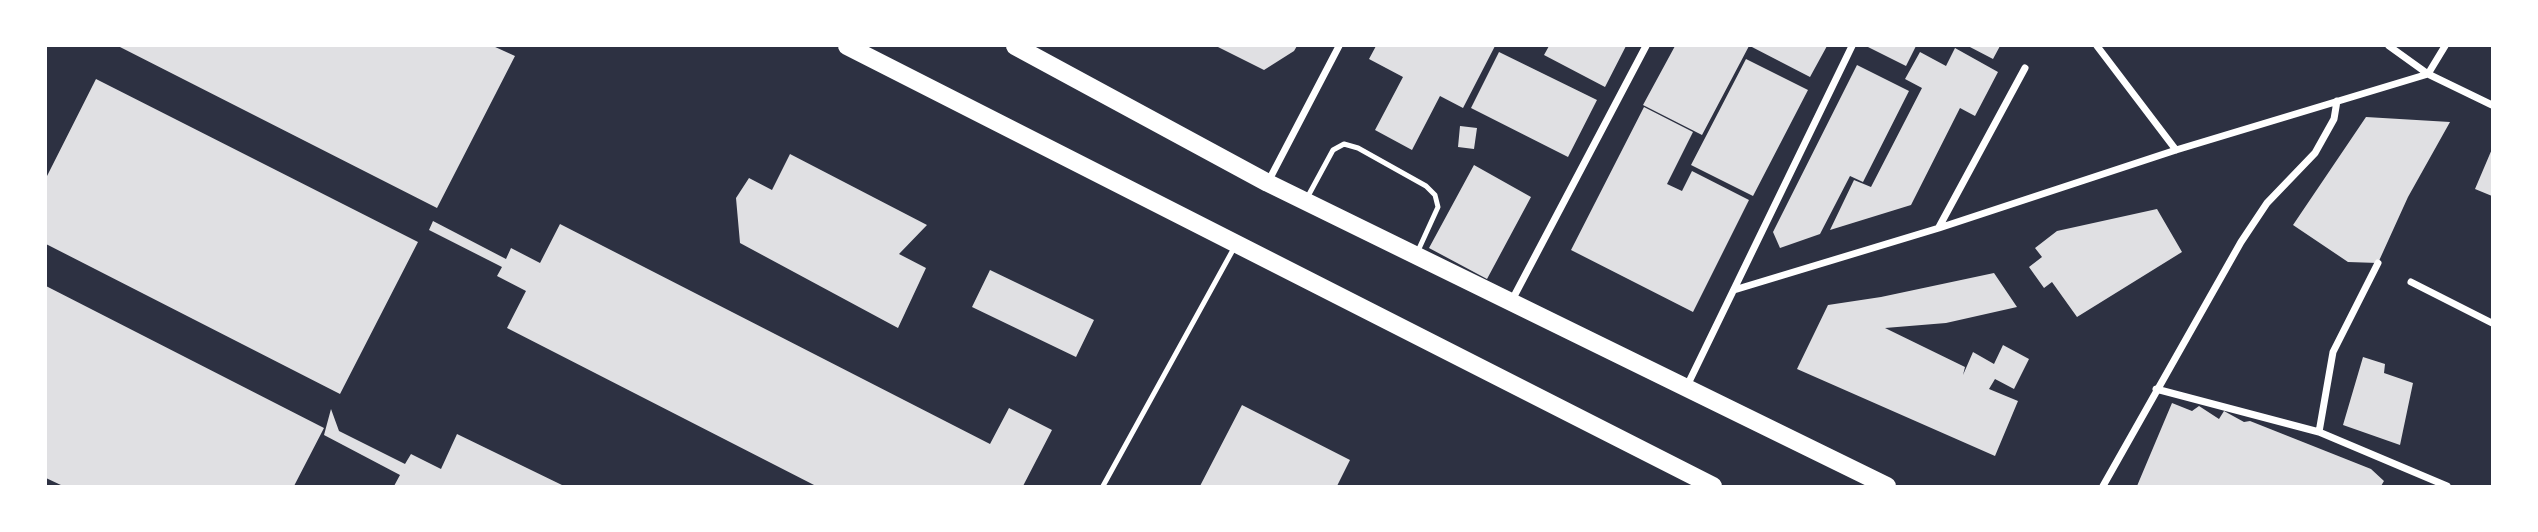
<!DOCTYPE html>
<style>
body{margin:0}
#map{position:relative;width:2538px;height:532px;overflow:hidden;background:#2d3142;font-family:Commissioner,sans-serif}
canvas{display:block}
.frame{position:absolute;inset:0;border:47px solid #fff;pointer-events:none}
</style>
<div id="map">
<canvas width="2538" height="532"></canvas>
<div class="frame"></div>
</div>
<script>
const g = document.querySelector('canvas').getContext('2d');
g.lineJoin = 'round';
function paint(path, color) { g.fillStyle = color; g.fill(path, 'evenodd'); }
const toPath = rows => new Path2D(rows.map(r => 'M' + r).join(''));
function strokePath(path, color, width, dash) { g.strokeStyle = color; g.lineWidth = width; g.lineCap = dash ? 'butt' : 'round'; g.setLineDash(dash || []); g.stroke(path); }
paint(toPath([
 [118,46,493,46,515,56,437,208],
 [1216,46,1297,46,1294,51,1264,70],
 [1376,46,1495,46,1463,108,1440,96,1412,150,1375,130,1403,77,1369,59],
 [1549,46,1626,46,1605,87,1544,55],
 [1675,46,1749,46,1702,135,1643,105],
 [1750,46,1827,46,1810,77],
 [1869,46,1916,46,1906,66,1868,47],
 [1968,46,2000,46,1993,59],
 [1955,48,1998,72,1975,116,1960,108,1911,205,1830,230,1854,180,1871,187,1922,88,1905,79,1920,52,1946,66],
 [1499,52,1597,100,1568,157,1471,108],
 [1746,59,1808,90,1753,196,1691,165],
 [1857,65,1909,91,1863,182,1850,176,1820,234,1780,248,1773,232],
 [96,79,418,242,340,394,46,244,46,178],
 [1644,107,1693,132,1667,184,1682,191,1692,171,1749,200,1693,312,1571,250],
 [2366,117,2450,122,2408,197,2378,263,2348,262,2293,225],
 [1460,126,1477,128,1474,149,1458,147],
 [2492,149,2492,196,2475,189],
 [790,154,927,225,899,254,926,268,898,328,740,243,736,198,749,178,772,190],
 [1474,165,1531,197,1487,279,1429,248],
 [2157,209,2182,252,2077,317,2052,282,2044,288,2029,267,2042,257,2035,248,2057,231],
 [433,221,506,259,511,248,540,263,560,224,990,444,1009,408,1052,430,1023,486,816,486,507,328,526,291,497,276,502,267,429,230],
 [990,270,1094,320,1076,357,972,307],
 [1994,273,2017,307,1946,323,1885,328,1965,367,1963,375,1973,352,1994,364,2003,345,2029,359,2014,389,1995,379,1989,389,2018,401,1995,456,1797,369,1828,305,1881,297],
 [46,286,324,428,294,486,63,486,46,478],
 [2363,357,2385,364,2384,373,2413,383,2400,445,2343,425],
 [2172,403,2192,411,2199,406,2219,419,2224,411,2244,422,2250,421,2371,469,2384,481,2381,486,2137,486],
 [1242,405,1350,460,1337,486,1200,486],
 [331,409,339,431,405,464,411,454,441,469,457,434,564,486,394,486,400,475,324,435]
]), '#e0e0e3');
strokePath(toPath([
 [1307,198,1333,150,1344,144,1358,148,1426,186,1435,195,1438,207,1417,253],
 [1103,486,1234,248]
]), '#fff', 5);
strokePath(toPath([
 [2097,46,2176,150],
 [2389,46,2428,74,2492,105],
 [1268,182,1339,46],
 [1939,227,2025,68],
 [2411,282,2492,323],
 [1734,290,1939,228,2176,150,2428,74,2445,46],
 [1511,302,1646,46],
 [1686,388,1852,46],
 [2156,389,2319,432,2447,486],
 [2319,432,2333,352,2378,263],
 [2103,486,2241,242,2267,203,2315,153,2334,119,2337,101]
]), '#fff', 7);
strokePath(toPath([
 [847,46,1713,486],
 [1015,46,1268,183,1887,486]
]), '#fff', 18);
</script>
